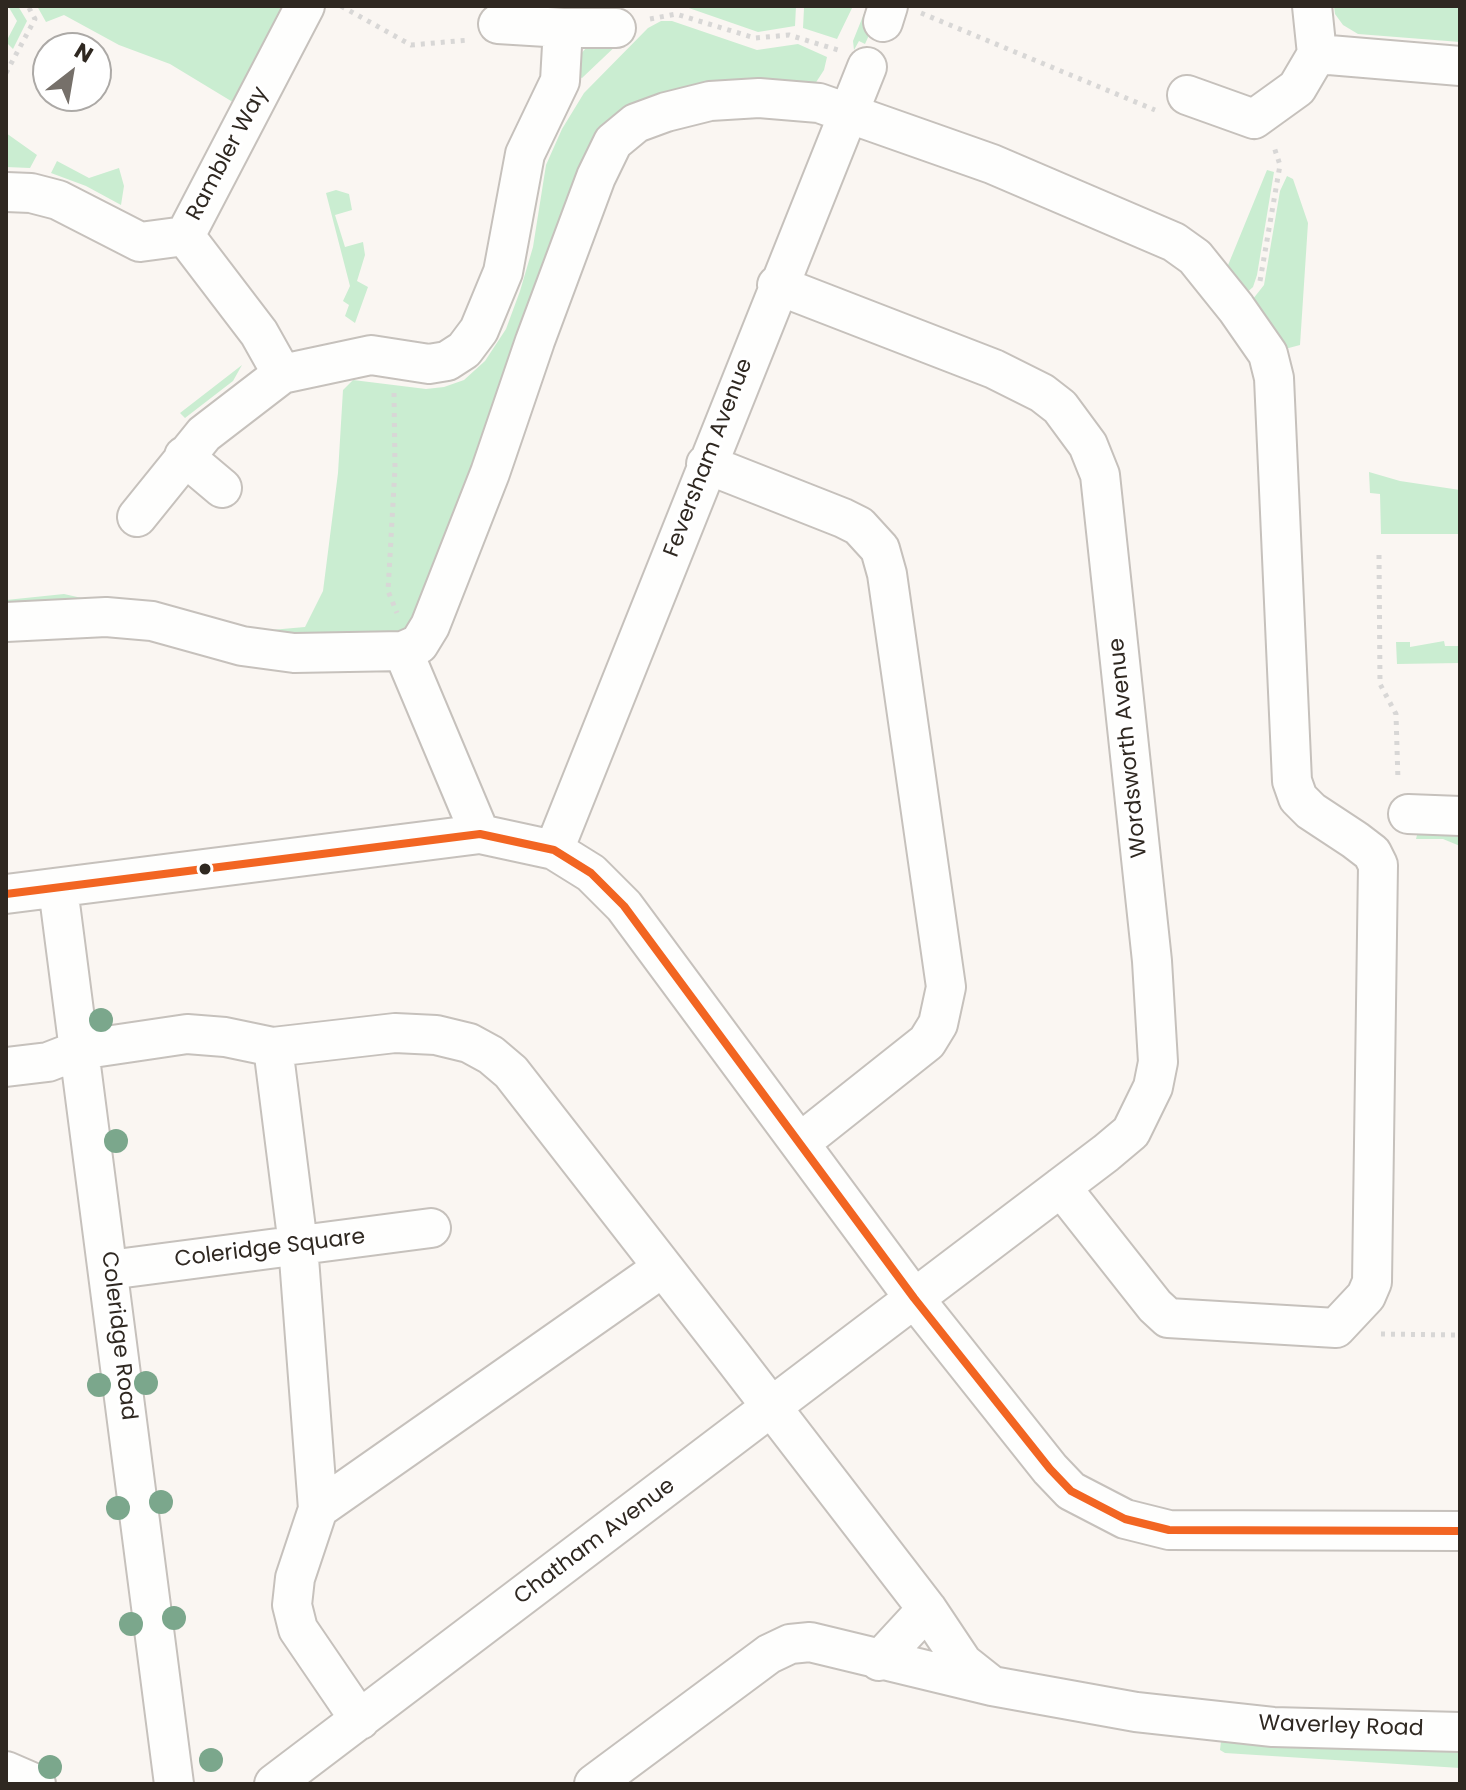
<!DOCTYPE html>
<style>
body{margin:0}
#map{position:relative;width:1466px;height:1790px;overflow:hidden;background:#faf6f2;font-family:Poppins,sans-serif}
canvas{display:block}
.frame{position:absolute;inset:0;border:8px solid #2f2821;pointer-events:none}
.north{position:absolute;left:32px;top:32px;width:80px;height:80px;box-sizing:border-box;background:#fff;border:2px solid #aca9a6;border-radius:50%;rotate:31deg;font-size:22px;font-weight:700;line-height:32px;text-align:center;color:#2f2821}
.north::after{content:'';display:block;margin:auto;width:28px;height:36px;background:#76706a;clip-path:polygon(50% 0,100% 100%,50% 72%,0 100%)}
</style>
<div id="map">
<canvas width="1466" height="1790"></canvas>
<div class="frame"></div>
<div class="north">N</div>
</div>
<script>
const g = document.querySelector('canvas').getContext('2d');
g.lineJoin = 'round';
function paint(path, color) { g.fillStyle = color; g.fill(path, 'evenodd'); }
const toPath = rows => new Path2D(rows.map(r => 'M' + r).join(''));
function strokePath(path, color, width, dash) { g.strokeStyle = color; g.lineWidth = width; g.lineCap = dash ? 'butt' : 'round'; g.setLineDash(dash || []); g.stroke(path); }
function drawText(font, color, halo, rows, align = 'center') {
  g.font = font + ' Poppins,sans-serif'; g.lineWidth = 6; g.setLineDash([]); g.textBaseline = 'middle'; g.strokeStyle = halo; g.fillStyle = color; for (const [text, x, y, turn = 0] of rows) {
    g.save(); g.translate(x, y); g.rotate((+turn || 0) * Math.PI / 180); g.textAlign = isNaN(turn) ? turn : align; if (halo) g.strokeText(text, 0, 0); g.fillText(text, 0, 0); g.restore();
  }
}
paint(toPath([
 [8,6,18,6,27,21,13,49,6,42,17,21],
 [37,6,284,6,279,15,283,19,236,104,170,64,119,45,64,15,46,22],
 [683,6,796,6,795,26,758,32],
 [838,6,853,6,837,39,803,28,804,8],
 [867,6,871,6,870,33,865,44,859,41,854,50,853,41],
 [1334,6,1460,7,1460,42,1358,34,1343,25,1335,14],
 [661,21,672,21,757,50,798,44,827,57,824,70,813,87,640,106,423,613,406,632,315,640,6,612,6,600,64,594,237,633,305,627,323,591,338,473,343,390,353,380,426,389,444,387,464,380,485,361,506,329,520,291,533,247,546,165,562,129,584,93,648,28],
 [622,40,582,78,576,76,579,56,586,48,594,43],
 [6,133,37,155,30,168,6,167],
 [57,161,89,178,119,168,124,186,121,205,86,186,51,173],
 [1267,170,1274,172,1257,275,1253,287,1242,297,1224,275],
 [1287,176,1293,179,1308,223,1300,345,1285,349,1249,304,1264,285,1280,191],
 [336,190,349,194,352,210,335,215,345,247,363,242,365,255,357,281,368,287,355,323,345,316,349,305,343,301,350,286,326,193],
 [242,365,233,381,185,418,180,413],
 [1369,472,1400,481,1460,490,1460,534,1381,534,1380,494,1370,493],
 [1444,641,1445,646,1460,646,1460,663,1397,664,1396,642,1410,642,1410,647],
 [1419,827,1460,834,1460,846,1443,839,1416,839],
 [1221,1741,1460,1751,1460,1768,1225,1753,1220,1750]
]), '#caedd1');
const minor = toPath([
 [1312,6,1317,54,1460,66],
 [883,22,888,6],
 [563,28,616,28],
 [1187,95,1254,119,1297,88,1317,54],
 [6,192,31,193,58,200,140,242,185,236],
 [185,236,305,6],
 [185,236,259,333,282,374],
 [184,456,222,488],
 [706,464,843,518,859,526,880,549,887,574,946,987,938,1024,927,1042,801,1142],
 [137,517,204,434,282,374,371,355,429,364,447,361,464,350,479,330,503,272,525,154,560,81,563,28,498,24],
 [6,622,106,617,152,621,242,646,294,653,403,651,419,644,430,626,490,473,535,341,596,177,613,142,636,123,666,112,710,101,759,98,819,103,992,164,1174,242,1195,257,1236,308,1268,354,1274,378,1292,781,1298,798,1311,811,1355,840,1372,853,1378,865,1372,1282,1366,1296,1336,1328,1168,1318,1155,1306,1061,1187],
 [403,651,480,834],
 [1408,814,1460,816],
 [554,850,867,67],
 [58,888,174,1784],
 [6,894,480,834,554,850,591,873,624,906,914,1298,1050,1469,1071,1491,1125,1519,1169,1530,1460,1531],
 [273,1047,298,1245,318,1509,295,1578,292,1605,298,1629,360,1720],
 [6,1067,48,1062,79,1050,187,1034,225,1037,273,1047,395,1033,436,1035,469,1043,491,1055,511,1072,733,1357,927,1609,963,1663,992,1686],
 [109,1270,431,1228],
 [318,1509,662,1268],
 [879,1661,927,1609],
 [6,1771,36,1784],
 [274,1784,1106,1153,1131,1132,1153,1087,1158,1062,1152,961,1100,475,1088,445,1060,407,1042,393,994,369,777,285],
 [594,1784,769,1654,790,1644,810,1642,992,1686,1136,1712,1273,1727,1460,1732]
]);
strokePath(minor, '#c6c1bc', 42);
strokePath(toPath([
 [341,6,411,45,469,40],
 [921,13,1155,110],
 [650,19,676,14,755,38,789,35,838,50],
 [6,73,35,19,28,6],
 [1260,281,1280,165,1274,147],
 [394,393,395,468,388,591,397,613],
 [1379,555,1380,684,1396,714,1398,781],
 [1381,1334,1460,1335]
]), '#d8d7d6', 5, [4, 6]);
strokePath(minor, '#fefefd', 38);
strokePath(toPath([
 [6,894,480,834,554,850,591,873,624,906,914,1298,1050,1469,1071,1491,1125,1519,1169,1530,1460,1531]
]), '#f26522', 8);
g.fillStyle = '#7ba78c';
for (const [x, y] of [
 [101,1020],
 [116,1141],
 [146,1383],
 [99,1385],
 [161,1502],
 [118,1508],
 [174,1618],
 [131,1624],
 [211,1760],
 [50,1767]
]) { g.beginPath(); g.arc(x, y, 12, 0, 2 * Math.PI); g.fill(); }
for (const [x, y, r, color] of [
 [205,869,7,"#2f2821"]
]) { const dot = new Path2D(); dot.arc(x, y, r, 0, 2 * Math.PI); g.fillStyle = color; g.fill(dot); strokePath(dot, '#fff', 3); }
drawText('22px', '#2f2821', '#fff', [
 ["Rambler Way",228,154,-62],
 ["Feversham Avenue",709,458,-69],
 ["Wordsworth Avenue",1129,748,-96],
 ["Coleridge Square",270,1249,-7],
 ["Coleridge Road",118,1336,83],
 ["Chatham Avenue",595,1542,-37],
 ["Waverley Road",1341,1727,2]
]);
</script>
